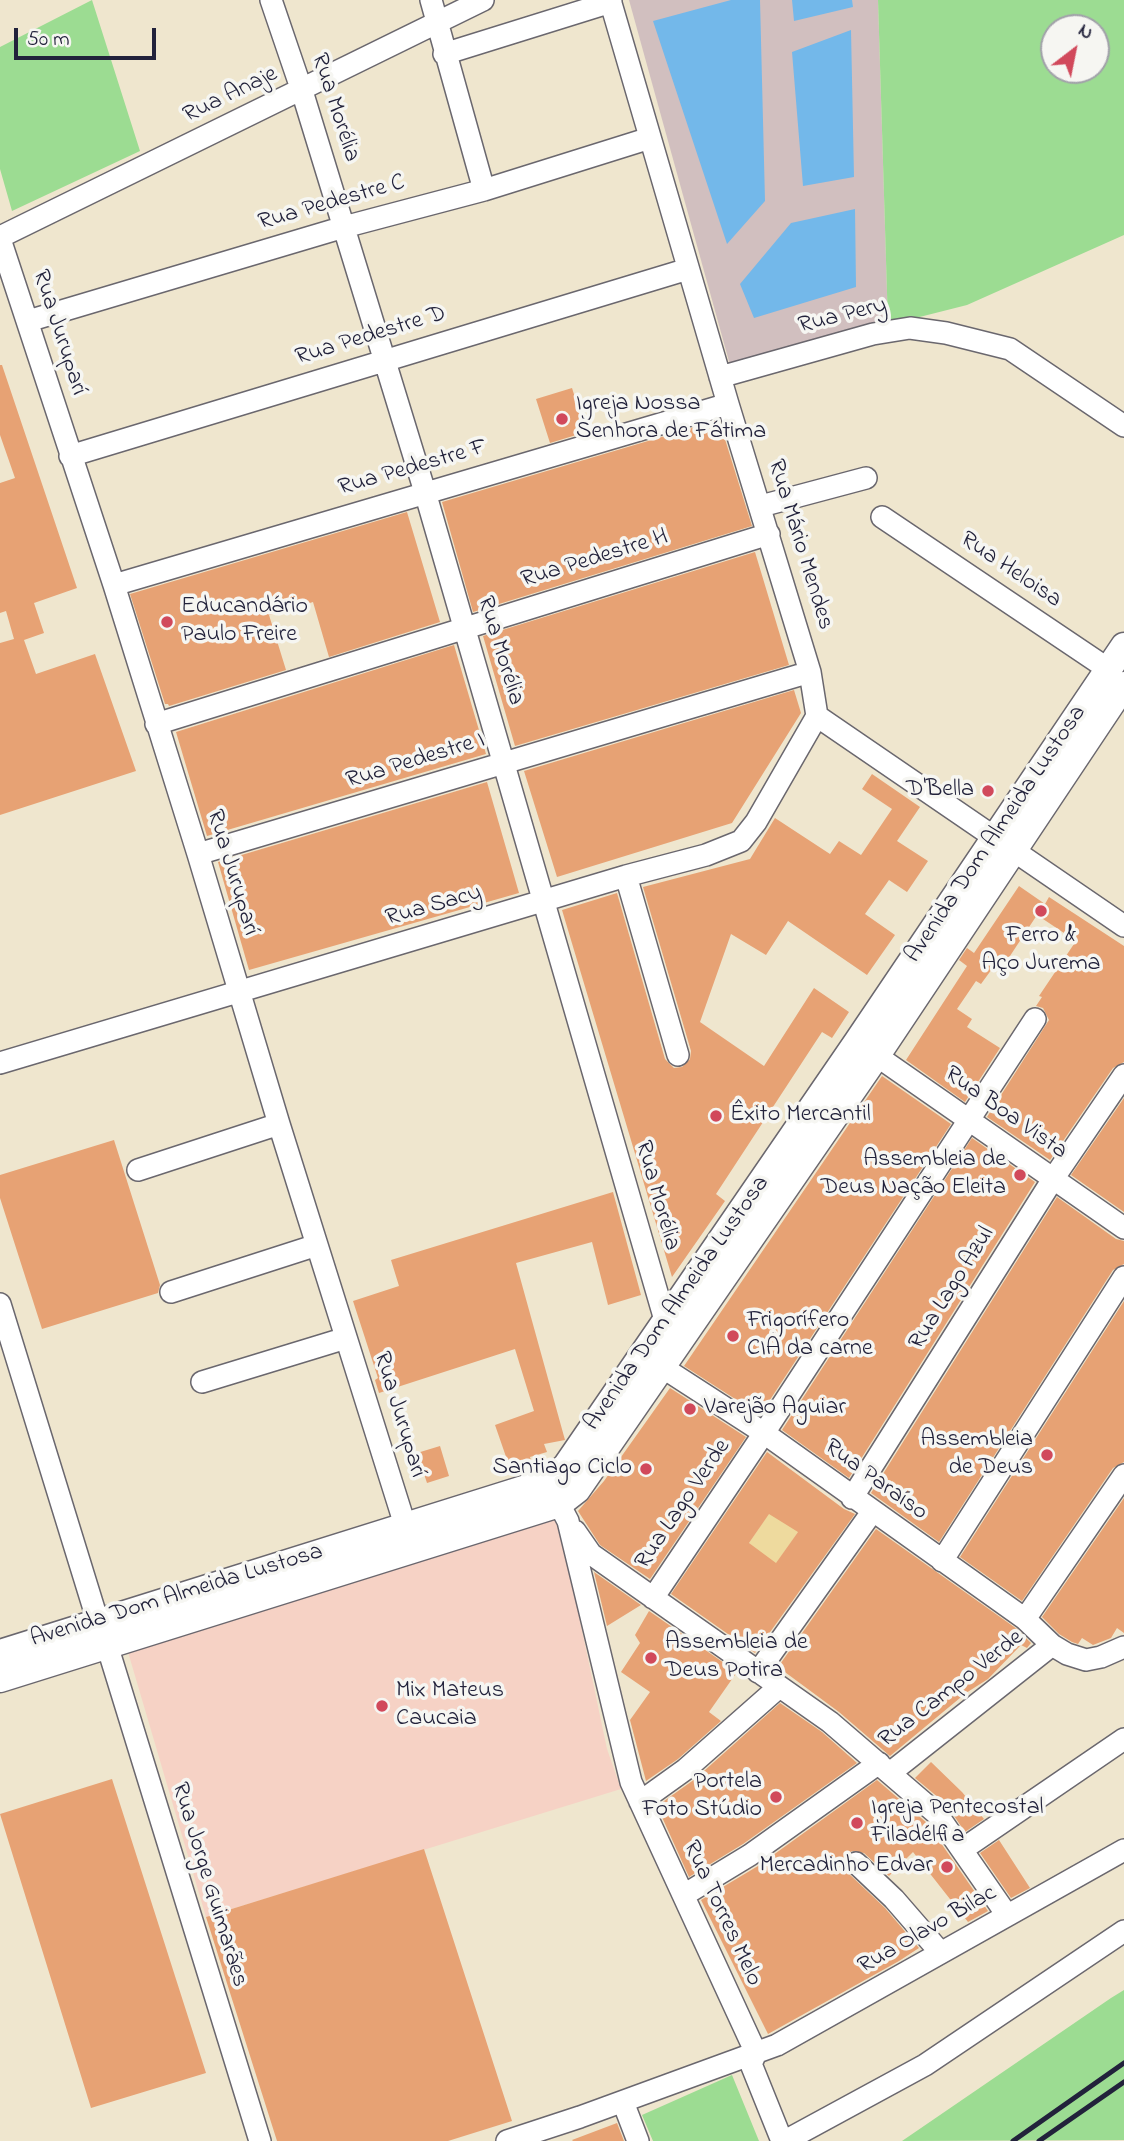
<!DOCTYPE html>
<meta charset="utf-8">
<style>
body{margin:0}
#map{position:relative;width:1124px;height:2141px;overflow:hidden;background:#efe6ce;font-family:"Indie Flower",sans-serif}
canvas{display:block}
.north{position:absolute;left:1040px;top:14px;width:70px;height:70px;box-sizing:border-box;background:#f6f6f2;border:2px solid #a1a1a9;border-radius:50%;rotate:32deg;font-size:19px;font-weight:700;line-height:28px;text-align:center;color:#22223b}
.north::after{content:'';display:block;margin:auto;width:24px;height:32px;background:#d1495b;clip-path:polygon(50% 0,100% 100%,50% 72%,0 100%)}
.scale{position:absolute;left:14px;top:28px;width:142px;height:32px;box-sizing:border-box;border:4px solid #22223b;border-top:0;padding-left:9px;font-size:21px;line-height:24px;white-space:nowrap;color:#22223b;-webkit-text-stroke:5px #f6f6f2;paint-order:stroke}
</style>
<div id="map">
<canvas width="1124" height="2141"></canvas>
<div class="north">N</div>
<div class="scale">50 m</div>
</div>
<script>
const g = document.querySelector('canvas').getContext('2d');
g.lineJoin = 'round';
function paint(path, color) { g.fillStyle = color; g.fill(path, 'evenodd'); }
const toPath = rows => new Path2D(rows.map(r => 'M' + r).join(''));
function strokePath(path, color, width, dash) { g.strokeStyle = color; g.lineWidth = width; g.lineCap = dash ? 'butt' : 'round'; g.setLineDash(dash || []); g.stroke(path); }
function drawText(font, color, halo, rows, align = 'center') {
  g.font = font + ' "Indie Flower",sans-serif'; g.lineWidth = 7; g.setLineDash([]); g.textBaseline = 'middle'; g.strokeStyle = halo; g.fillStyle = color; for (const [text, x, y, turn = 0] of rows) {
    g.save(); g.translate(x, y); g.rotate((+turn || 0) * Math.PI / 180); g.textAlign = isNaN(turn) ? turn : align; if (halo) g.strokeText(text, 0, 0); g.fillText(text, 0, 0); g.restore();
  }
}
paint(toPath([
 [552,1519,559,1521,607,1749,621,1789,206,1917,128,1652]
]), '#f6d2c5');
paint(toPath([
 [629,0,878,0,888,325,730,365]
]), '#d1bfbf');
paint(toPath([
 [92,0,140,151,12,211,0,169,0,47],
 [878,0,1124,0,1124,235,967,305,888,325],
 [1054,28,1096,28,1096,70,1054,70],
 [1124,1990,1124,2140,902,2141,1111,1998],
 [732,2075,759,2141,653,2141,642,2115]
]), '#9cdc92');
paint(toPath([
 [769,1513,805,1522,769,1574,749,1543]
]), '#eeda9e');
paint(toPath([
 [731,0,760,0,765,201,727,244,653,21],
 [792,0,852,0,853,7,794,21],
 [851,30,854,177,803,186,792,52],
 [855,209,856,287,754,318,740,284,791,223]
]), '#73b8ea');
paint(toPath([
 [0,365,2,365,77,588,34,603,44,633,24,640,36,674,95,654,136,771,0,815,0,643,14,639,6,611,0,613,0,483,15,478,0,435],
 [572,388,586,432,550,443,536,399],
 [719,420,752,526,473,612,442,502],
 [407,512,440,622,329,657,313,602,284,611,269,615,286,670,169,706,168,704,165,704,130,594],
 [755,552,789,665,515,746,483,636],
 [454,645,486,754,207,836,176,732],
 [794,690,801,713,732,823,557,877,524,771],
 [872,774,920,807,897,841,928,861,907,892,889,880,865,914,895,935,867,975,788,921,766,955,731,934,700,1022,764,1066,814,988,849,1012,832,1038,822,1032,716,1194,725,1201,672,1277,562,910,617,893,665,1059,674,1068,682,1067,690,1059,691,1051,643,887,750,859,775,818,830,854,839,841,861,855,892,809,862,789],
 [487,782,519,893,249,970,218,862],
 [1019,886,1045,904,1049,897,1124,946,1124,1062,1113,1068,1050,1160,987,1117,1049,1020,1043,1008,1036,1006,1042,997,1039,996,1076,941,1037,915,1006,962,1000,958,981,984,976,981,957,1009,972,1019,967,1027,1000,1048,965,1102,906,1060,967,966,959,960,967,948,974,953],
 [882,1076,951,1124,760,1415,684,1366],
 [1124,1098,1124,1212,1071,1175],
 [972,1138,1035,1182,849,1478,782,1430],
 [114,1140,160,1285,158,1293,42,1329,0,1198,0,1175],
 [613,1192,641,1295,608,1305,592,1242,516,1263,565,1440,544,1444,547,1452,530,1457,533,1466,512,1474,495,1425,534,1411,515,1349,379,1393,375,1380,378,1378,353,1301,399,1286,391,1260],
 [1057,1197,1116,1239,1124,1241,1124,1264,1113,1270,939,1542,871,1493],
 [1124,1301,1124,1462,1113,1468,1022,1601,960,1557],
 [670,1388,746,1437,650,1579,600,1545,578,1511,604,1481],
 [440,1446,449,1476,427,1483,417,1453],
 [767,1452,844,1509,855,1514,755,1653,671,1594],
 [769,1514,798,1532,776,1563,749,1543],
 [1124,1498,1124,1633,1117,1628,1111,1638,1093,1645,1082,1638,1078,1644,1072,1642,1059,1634,1042,1617],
 [876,1529,1017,1629,1031,1643,1027,1648,1021,1645,988,1679,966,1693,890,1756,839,1712,778,1667],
 [594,1572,641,1605,607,1626],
 [649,1611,737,1672,709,1712,721,1721,678,1759,646,1781,630,1720,650,1692,621,1672,640,1643,635,1635],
 [780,1703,822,1732,857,1763,743,1844,689,1877,657,1806,695,1779],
 [931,1762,962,1792,984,1819,965,1832,946,1804,915,1778],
 [112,1779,206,2073,91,2108,0,1814],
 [877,1780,927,1823,988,1911,968,1922,913,1852,889,1876,864,1853,852,1851,843,1859,843,1866,847,1872,885,1908,919,1948,899,1961,768,2034,701,1900,758,1866],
 [999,1840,1030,1888,1011,1898,980,1853],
 [424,1849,512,2121,448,2141,277,2141,206,1917],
 [617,2123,624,2141,573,2141,572,2140]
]), '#e7a274');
const minor = toPath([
 [271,0,302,91,425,492,665,1320],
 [431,0,484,190],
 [610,0,728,404,810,672,817,716,1124,926],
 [444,54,611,2],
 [0,237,483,0],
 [0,239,114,585,198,854,279,1124,405,1525],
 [28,321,344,227,484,190,650,138],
 [720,377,873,334,910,328,946,333,1010,349,1124,426],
 [70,456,688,269],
 [761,506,866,478],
 [882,517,1108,669],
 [114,585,728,404],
 [156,724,769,534],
 [198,854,810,672],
 [626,876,678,1055],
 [864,1047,1124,1228],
 [0,1063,626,876,706,855,741,841,756,822,817,716],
 [138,1170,279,1124],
 [171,1292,317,1245],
 [0,1304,98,1622],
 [662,1367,764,1433,1025,1619,1052,1645],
 [202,1382,346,1338],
 [852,1498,1053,1179,1124,1075],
 [559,1504,568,1521,631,1782,756,2053,751,2064,782,2141],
 [575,1531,591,1554,830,1722,937,1814,1007,1915],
 [942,1561,1124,1277],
 [653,1598,764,1433,1035,1019],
 [1025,1619,1124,1475],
 [107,1645,260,2141],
 [758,1672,872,1512],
 [890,1773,1052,1645,1067,1654,1086,1660,1101,1657,1124,1647],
 [640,1802,686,1769,779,1687],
 [963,1849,1124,1739],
 [856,1863,894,1899,940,1952],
 [684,1895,750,1855,879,1763],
 [623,2102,638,2141],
 [507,2141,580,2117,777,2045,1124,1850],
 [785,2141,925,2065,1124,1931]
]);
const major = toPath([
 [0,1653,549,1481,566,1466,857,1042,1124,646],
 [0,1679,559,1504,577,1490,877,1055,1124,685]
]);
strokePath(minor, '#6a676e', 24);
strokePath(major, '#6a676e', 29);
strokePath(minor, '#fff', 21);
strokePath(major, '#fff', 26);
strokePath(toPath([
 [1013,2141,1124,2063],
 [1039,2141,1124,2082]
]), '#22223b', 5);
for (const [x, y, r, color] of [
 [562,419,7,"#d1495b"],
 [167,622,7,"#d1495b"],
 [988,791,7,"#d1495b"],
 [1041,911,7,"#d1495b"],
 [716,1116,7,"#d1495b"],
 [1020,1175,7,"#d1495b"],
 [733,1336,7,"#d1495b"],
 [690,1409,7,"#d1495b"],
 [1047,1455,7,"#d1495b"],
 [646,1469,7,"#d1495b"],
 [651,1658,7,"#d1495b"],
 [382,1706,7,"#d1495b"],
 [776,1797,7,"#d1495b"],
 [857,1823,7,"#d1495b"],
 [947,1867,7,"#d1495b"]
]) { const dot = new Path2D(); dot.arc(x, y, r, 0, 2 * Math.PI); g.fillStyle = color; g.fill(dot); strokePath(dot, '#f6f6f2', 2.5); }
drawText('24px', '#22223b', '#f6f6f2', [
 ["Rua Anaje",231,96,-26],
 ["Rua Morélia",334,108,72],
 ["Rua Pedestre C",332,204,-16],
 ["Rua Pery",843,317,-14],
 ["Rua Juruparí",58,333,72],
 ["Rua Pedestre D",371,337,-17],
 ["Rua Pedestre F",413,469,-16],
 ["Rua Mário Mendes",799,545,73],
 ["Rua Pedestre H",595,560,-17],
 ["Rua Heloisa",1010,571,34],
 ["Rua Morélia",499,651,73],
 ["Rua Pedestre I",416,762,-17],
 ["Avenida Dom Almeida Lustosa",997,835,-56],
 ["Rua Juruparí",231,873,73],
 ["Rua Sacy",434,907,-16],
 ["Rua Boa Vista",1005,1114,35],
 ["Rua Morélia",656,1196,74],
 ["Rua Lago Azul",953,1289,-58],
 ["Avenida Dom Almeida Lustosa",678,1304,-55],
 ["Rua Juruparí",398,1415,73],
 ["Rua Paraíso",875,1481,36],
 ["Rua Lago Verde",684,1505,-56],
 ["Avenida Dom Almeida Lustosa",177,1597,-17],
 ["Rua Campo Verde",952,1690,-38],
 ["Rua Jorge Guimarães",208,1885,73],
 ["Rua Torres Melo",721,1914,65],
 ["Rua Olavo Bilac",928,1931,-30]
]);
drawText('24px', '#22223b', '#f6f6f2', [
 ["Igreja Nossa",576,405],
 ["Senhora de Fátima",576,433],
 ["Educandário",181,608],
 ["Paulo Freire",181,636],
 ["D'Bella",974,791,"right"],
 ["Ferro &",1041,937,"center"],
 ["Aço Jurema",1041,965,"center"],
 ["Êxito Mercantil",730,1116],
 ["Assembleia de",1006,1161,"right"],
 ["Deus Nação Eleita",1006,1189,"right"],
 ["Frigorífero",747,1322],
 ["CIA da carne",747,1350],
 ["Varejão Aguiar",704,1409],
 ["Assembleia",1033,1441,"right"],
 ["de Deus",1033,1469,"right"],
 ["Santiago Ciclo",632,1469,"right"],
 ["Assembleia de",665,1644],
 ["Deus Potira",665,1672],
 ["Mix Mateus",396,1692],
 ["Caucaia",396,1720],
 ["Portela",762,1783,"right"],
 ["Foto Stúdio",762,1811,"right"],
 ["Igreja Pentecostal",871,1809],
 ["Filadélfia",871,1837],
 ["Mercadinho Edvar",933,1867,"right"]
], 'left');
</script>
